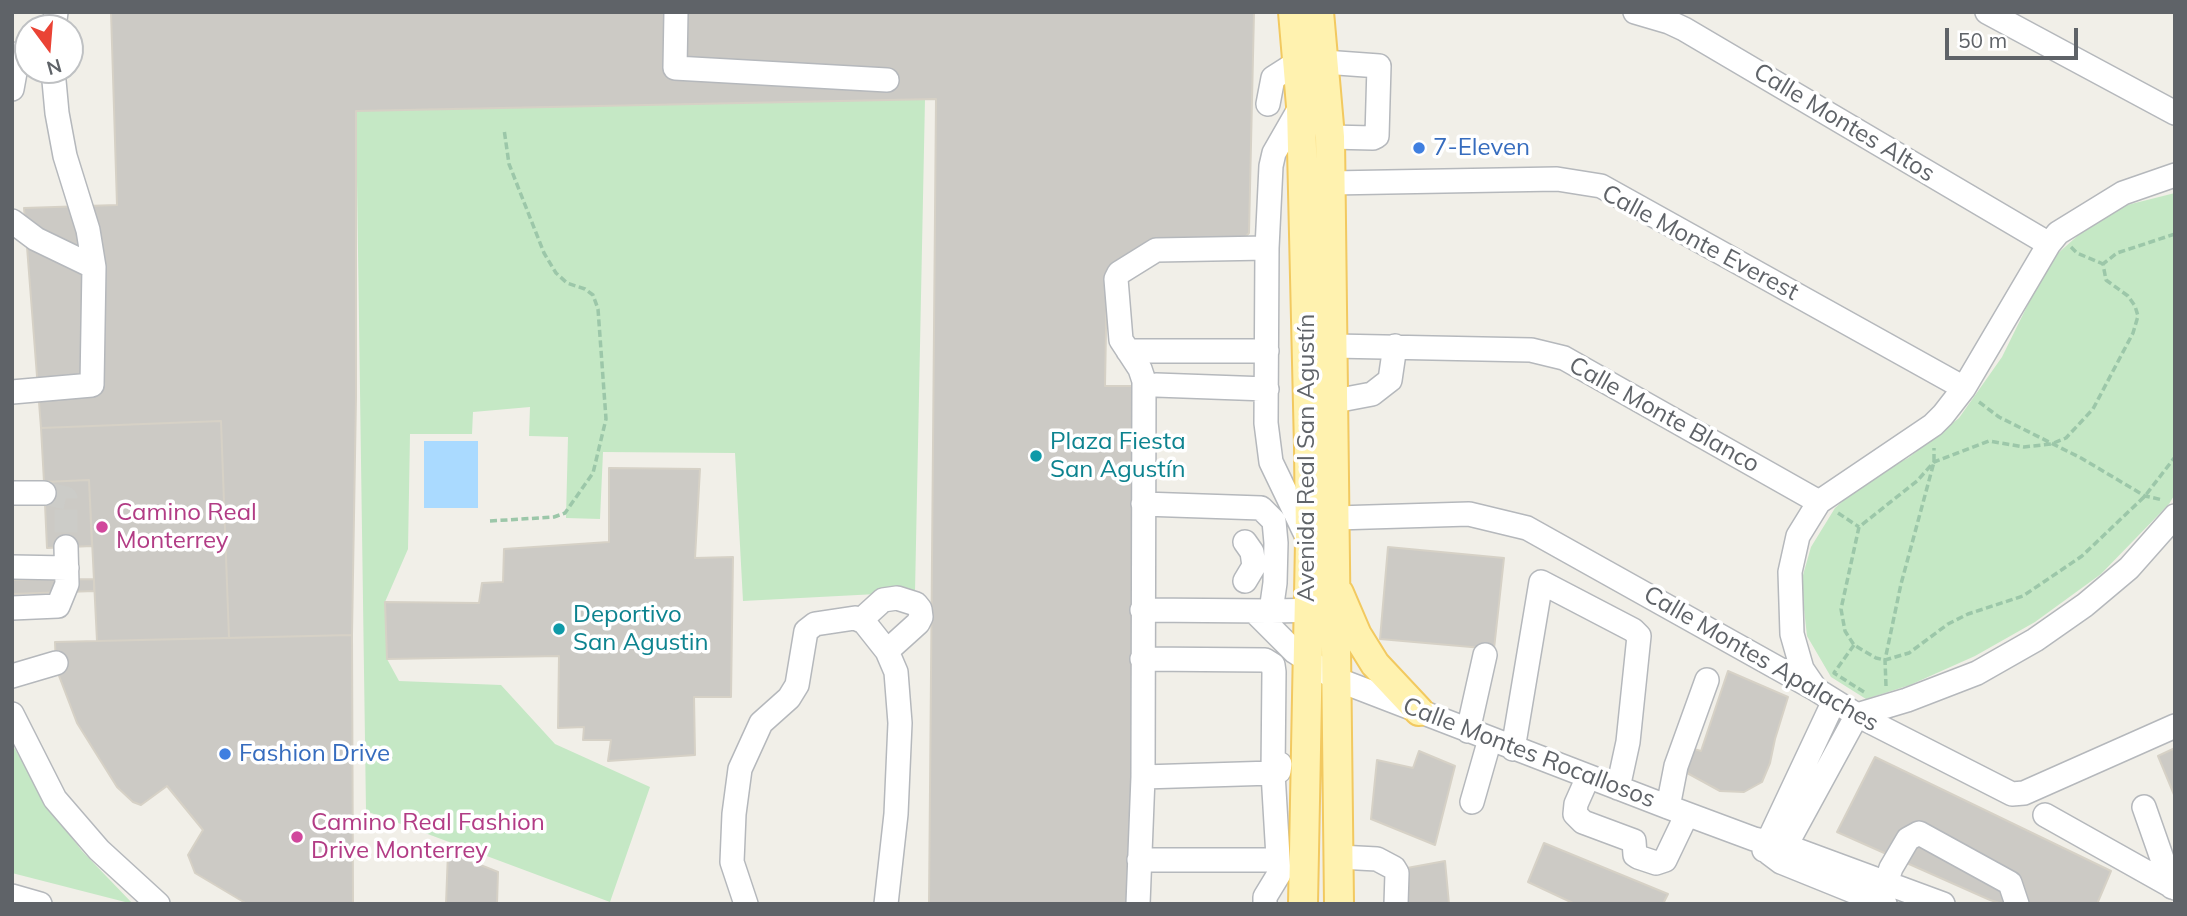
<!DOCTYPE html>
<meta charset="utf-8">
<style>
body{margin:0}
#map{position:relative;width:2187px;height:916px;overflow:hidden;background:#f1efe8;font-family:Mulish,sans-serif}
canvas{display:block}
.frame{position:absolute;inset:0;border:14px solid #5f6368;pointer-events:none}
.north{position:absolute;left:14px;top:14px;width:70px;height:70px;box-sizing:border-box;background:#fff;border:2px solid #bfc1c3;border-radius:50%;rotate:164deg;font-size:19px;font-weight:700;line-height:28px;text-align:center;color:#5f6368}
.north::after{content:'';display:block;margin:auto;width:24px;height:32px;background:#ea4335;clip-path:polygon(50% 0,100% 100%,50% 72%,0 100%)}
.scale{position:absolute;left:1945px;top:28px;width:133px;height:32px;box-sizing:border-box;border:4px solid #5f6368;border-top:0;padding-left:9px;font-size:21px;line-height:24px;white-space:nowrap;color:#5f6368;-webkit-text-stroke:5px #fff;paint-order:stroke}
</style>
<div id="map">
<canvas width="2187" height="916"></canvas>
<div class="frame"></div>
<div class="north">N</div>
<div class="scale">50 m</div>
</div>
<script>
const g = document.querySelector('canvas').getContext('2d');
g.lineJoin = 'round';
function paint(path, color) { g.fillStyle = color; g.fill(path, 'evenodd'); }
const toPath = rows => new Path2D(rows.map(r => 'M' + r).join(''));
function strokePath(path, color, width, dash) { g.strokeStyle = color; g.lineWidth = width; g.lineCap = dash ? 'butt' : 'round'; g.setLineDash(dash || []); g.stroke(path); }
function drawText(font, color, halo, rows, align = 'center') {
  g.font = font + ' Mulish,sans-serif'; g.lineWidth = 7; g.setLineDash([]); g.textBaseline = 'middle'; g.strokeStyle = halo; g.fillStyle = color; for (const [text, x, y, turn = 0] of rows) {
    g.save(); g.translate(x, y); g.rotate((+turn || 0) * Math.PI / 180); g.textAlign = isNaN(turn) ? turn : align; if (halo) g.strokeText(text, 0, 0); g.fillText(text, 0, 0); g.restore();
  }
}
paint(toPath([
 [925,99,915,592,743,601,735,453,603,452,600,519,566,518,568,437,529,436,530,407,473,412,472,434,410,434,408,549,385,602,387,659,399,681,501,685,555,744,650,787,610,902,366,811,356,111],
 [2175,193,2175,494,2169,504,2101,574,2035,622,1975,656,1910,685,1866,699,1831,677,1807,636,1801,582,1811,547,1835,508,1865,481,1908,458,1959,418,2002,357,2038,284,2056,255,2092,223,2127,205],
 [12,744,50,809,82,851,133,904,12,873]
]), '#c5e8c5');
paint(toPath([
 [424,441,478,441,478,508,424,508]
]), '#aadaff');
const building = toPath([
 [111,12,1254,12,1249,233,1238,245,1149,240,1107,273,1105,386,1140,386,1132,904,929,904,936,99,356,111,356,397,352,635,229,638,221,421,41,428,24,208,117,205,111,12],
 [221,421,229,638,97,641,89,480,44,482,41,428,221,421],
 [609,468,700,469,695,558,733,557,731,697,694,697,695,755,608,761,611,740,583,740,584,727,558,728,559,656,387,659,385,602,479,603,482,583,503,582,504,549,609,542,609,468],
 [89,480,92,546,47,548,44,482,89,480],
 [1388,547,1504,558,1494,649,1380,639,1388,547],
 [94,579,94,591,12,594,12,580,94,579],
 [352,635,353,904,247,904,195,873,188,855,203,830,167,786,141,805,133,802,117,787,77,723,56,668,55,642,352,635],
 [1728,671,1788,697,1775,739,1770,763,1762,782,1744,792,1720,791,1678,768,1687,747,1701,751,1728,671],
 [2175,748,2175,797,2158,756,2175,748],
 [1419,751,1455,766,1435,845,1371,819,1377,760,1413,768,1419,751],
 [1875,757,2111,871,2097,904,2003,904,1990,900,1837,832,1875,757],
 [1544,843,1668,894,1663,904,1575,904,1528,882,1544,843],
 [448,852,498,872,497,904,446,904,448,852],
 [1445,861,1449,904,1408,904,1407,868,1445,861]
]);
paint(building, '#cccac5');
strokePath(building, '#d6d1c6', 2);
strokePath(toPath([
 [44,493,66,498,66,547]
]), '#ccccc8', 23, [23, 11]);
const minor = toPath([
 [676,12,675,68,887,80],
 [1635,12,1669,22,1684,29,2049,244],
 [1987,12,2175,113],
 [54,28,56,12],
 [12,54,16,67,12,89],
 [1324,62,1379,66,1377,136,1373,138,1330,137],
 [1268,104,1273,78,1298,62],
 [1301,106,1274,153,1271,166,1267,248,1266,423,1271,462,1309,541],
 [1331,183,1557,179,1601,186,1964,388],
 [12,221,36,239,94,267],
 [1334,346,1531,350,1564,358,1819,502],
 [1128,351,1267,351],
 [1156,385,1267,389],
 [12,392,92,385,94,267,88,230,65,156,57,113,53,70],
 [1335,401,1372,394,1390,380,1395,346],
 [12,493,44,493],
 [1143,504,1261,508,1274,521,1276,543,1275,583,1271,611,1325,610],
 [1336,518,1469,514,1527,528,1815,689,1857,715,2012,794,2024,793,2175,726],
 [12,567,67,568],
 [1245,581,1254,566,1252,552,1245,542],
 [12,608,58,606,67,584,66,547],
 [1142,610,1269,611],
 [1254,611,1295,652,1336,679,1668,807,1754,839,1786,846,1943,904],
 [861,620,883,600,897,598,916,604,920,609,921,617,918,623,887,651],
 [1142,659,1265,660,1273,665,1274,672,1273,773,1279,874,1265,897,1265,904],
 [12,676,56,663],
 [1815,688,1802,669,1792,634,1790,572,1798,536,1819,502,1933,425,1943,415,1964,388,2049,244,2058,233,2123,193,2175,175],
 [12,714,55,799,99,850,158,904],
 [1468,731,1485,655],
 [1513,749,1541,582,1633,630,1639,636,1628,742,1618,788],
 [1143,777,1273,773,1279,771,1280,764],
 [1588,777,1576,804,1575,814,1583,822,1634,841,1635,855,1638,857,1656,863,1665,860,1687,814],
 [1472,802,1490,739],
 [1668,807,1676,766,1707,680],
 [2144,807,2172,887],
 [2045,815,2175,888],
 [1764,850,1834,701],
 [1769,853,1781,862,1885,904],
 [1339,857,1377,859,1394,868,1397,873,1396,904],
 [1139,860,1278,860],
 [1781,862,1791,836,1857,715,1907,700,1977,673,2035,640,2085,605,2129,568,2175,516],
 [1886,883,1891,868,1908,839,1919,833,2010,883,2017,904],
 [12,896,40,904],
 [746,904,732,862,734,814,740,769,761,723,789,698,797,685,806,631,815,624,855,618,864,622,887,651,896,672,900,723,896,814,886,904],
 [1138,904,1143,777,1144,381,1140,369,1121,340,1116,279,1119,273,1156,250,1267,248]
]);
const major = toPath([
 [1293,12,1301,106,1309,448,1310,542,1303,904],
 [1319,12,1330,137,1339,904],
 [1339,593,1357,635,1375,664,1419,711]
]);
strokePath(minor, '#b5b8bc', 26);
strokePath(major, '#f2c960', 32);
strokePath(toPath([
 [2175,234,2117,253,2103,264,2106,280,2128,296,2135,306,2138,316,2133,333,2093,409,2066,438,2051,444,2024,447,1989,441,1934,462,1917,481,1859,527,1841,609,1845,631,1854,645,1876,658,1885,660,1909,653,1948,624,1968,614,2023,596,2082,556,2145,496,2175,457],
 [2071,247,2077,253,2103,264],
 [1979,402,1999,417,2081,458,2145,496,2163,500],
 [1838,513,1859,527],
 [490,521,554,517,565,513,593,473,606,419,598,309,593,295,585,289,567,283,556,273,544,253,509,164,504,129],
 [1854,645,1834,673,1864,692],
 [1886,686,1885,660,1901,584,1934,462,1934,448]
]), '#9cc7a9', 3.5, [7, 3.5]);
strokePath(minor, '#fff', 23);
strokePath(major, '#fff2af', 28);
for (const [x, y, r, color] of [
 [1419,148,7,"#3f7fe0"],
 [1036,456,7,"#0f9aa8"],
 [102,527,7,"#d1479c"],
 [559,629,7,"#0f9aa8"],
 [225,754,7,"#3f7fe0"],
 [297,837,7,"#d1479c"]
]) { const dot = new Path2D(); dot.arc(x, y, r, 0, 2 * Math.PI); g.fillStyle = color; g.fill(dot); strokePath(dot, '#fff', 2.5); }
drawText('24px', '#5f6368', '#fff', [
 ["Calle Montes Altos",1844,123,31],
 ["Calle Monte Everest",1700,243,28],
 ["Calle Monte Blanco",1664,415,29],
 ["Avenida Real San Agustín",1307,458,-90],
 ["Calle Montes Apalaches",1761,659,30],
 ["Calle Montes Rocallosos",1529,753,21]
]);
drawText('24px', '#366cbe', '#fff', [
 ["7-Eleven",1433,148],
 ["Fashion Drive",239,754]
], 'left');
drawText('24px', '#0d838f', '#fff', [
 ["Plaza Fiesta",1050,442],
 ["San Agustín",1050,470],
 ["Deportivo",573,615],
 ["San Agustin",573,643]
], 'left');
drawText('24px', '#b23c85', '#fff', [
 ["Camino Real",116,513],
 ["Monterrey",116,541],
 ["Camino Real Fashion",311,823],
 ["Drive Monterrey",311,851]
], 'left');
</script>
